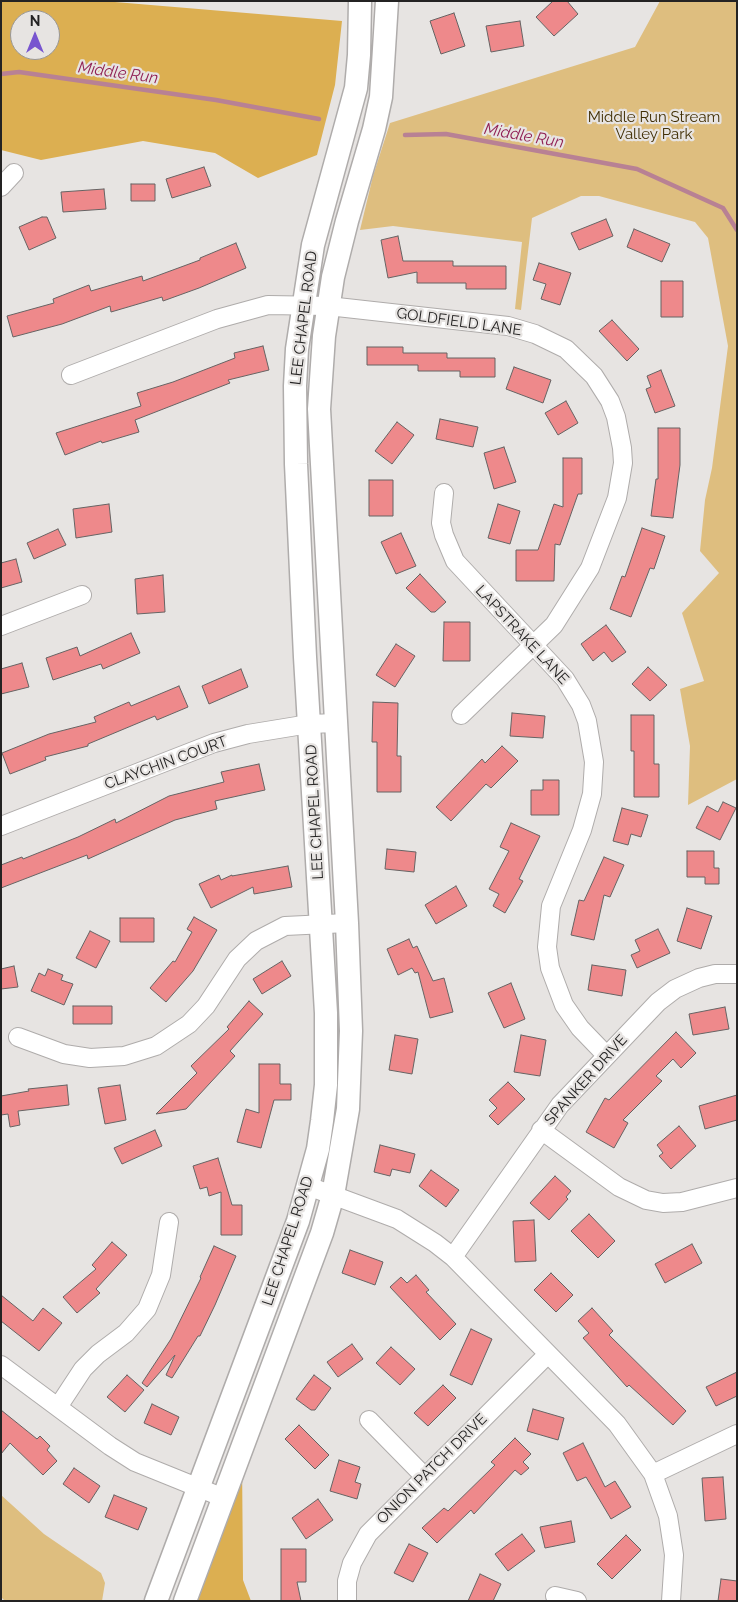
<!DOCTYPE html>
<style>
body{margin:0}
#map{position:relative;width:738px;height:1602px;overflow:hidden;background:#e7e4e2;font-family:Raleway,sans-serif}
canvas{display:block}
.frame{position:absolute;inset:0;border:2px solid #242323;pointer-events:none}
.north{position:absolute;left:10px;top:10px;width:50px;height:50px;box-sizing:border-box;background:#e7e4e2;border:1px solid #999796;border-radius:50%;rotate:0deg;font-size:14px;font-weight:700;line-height:20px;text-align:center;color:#242323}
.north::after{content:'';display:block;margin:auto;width:18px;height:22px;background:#7855cf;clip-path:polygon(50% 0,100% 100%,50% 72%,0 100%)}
</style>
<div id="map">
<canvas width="738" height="1602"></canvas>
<div class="frame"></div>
<div class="north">N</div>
</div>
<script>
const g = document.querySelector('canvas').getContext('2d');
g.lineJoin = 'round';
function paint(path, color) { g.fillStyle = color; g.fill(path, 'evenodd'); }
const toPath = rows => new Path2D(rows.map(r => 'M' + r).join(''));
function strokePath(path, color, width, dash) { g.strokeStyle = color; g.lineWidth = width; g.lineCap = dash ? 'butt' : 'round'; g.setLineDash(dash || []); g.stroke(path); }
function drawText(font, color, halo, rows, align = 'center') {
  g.font = font + ' Raleway,sans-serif'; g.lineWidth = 4.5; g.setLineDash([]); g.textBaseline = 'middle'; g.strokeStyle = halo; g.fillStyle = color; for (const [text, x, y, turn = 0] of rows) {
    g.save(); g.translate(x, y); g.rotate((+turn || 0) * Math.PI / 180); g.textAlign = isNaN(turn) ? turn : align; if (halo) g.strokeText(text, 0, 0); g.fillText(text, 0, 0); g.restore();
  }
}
paint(toPath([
 [660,1,737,1,737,779,688,805,690,746,680,689,704,681,682,613,719,573,700,551,705,500,712,468,728,346,708,238,695,222,599,196,581,196,532,218,521,310,515,309,522,242,393,226,360,230,373,176,390,123,635,47],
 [1,1495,44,1534,101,1573,105,1583,102,1601,5,1601,1,1597]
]), '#debe7f');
paint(toPath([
 [1,1,103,1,342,21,335,85,317,155,258,178,215,153,143,141,41,160,1,150],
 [20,20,50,20,50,50,20,50],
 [242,1458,243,1580,251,1601,196,1601]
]), '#dcaf51');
strokePath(toPath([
 [1,74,19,72,216,100,319,119],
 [405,135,446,134,637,169,723,208,737,230]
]), '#b88194', 4.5);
const building = toPath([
 [553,1,567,1,578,14,554,36,536,17,553,1],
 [454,13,465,46,441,54,430,21,454,13],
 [520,21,524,46,491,52,486,26,520,21],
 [204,167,211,186,172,198,166,179,204,167],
 [131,184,155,184,155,201,131,201,131,184],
 [104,189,106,209,63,212,61,192,104,189],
 [42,217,47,217,56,238,29,250,19,227,42,217],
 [606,219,613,236,579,250,571,233,606,219],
 [634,229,670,244,662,262,627,247,634,229],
 [398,236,403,261,453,261,453,266,506,266,506,289,466,289,466,283,417,283,417,272,388,278,381,240,398,236],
 [236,243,246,268,199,288,163,301,162,297,111,312,110,306,62,324,13,337,7,316,54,303,53,299,89,285,91,291,142,276,143,281,200,260,200,258,236,243],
 [539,263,571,273,560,305,541,299,546,284,533,280,539,263],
 [661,281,683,281,683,317,661,317,661,281],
 [612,320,639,349,627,361,599,331,612,320],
 [263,346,269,370,228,380,230,383,135,420,139,432,102,443,101,441,65,455,56,433,141,406,137,393,173,382,235,358,234,353,263,346],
 [367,347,403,347,403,353,447,353,447,358,495,358,495,377,460,377,460,371,418,371,418,365,367,365,367,347],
 [514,367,551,380,543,403,506,389,514,367],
 [661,370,675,406,655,413,646,389,651,387,647,376,661,370],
 [566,401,578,423,558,435,545,413,566,401],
 [440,419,478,427,473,447,436,439,440,419],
 [397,422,414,435,392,464,375,451,397,422],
 [658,428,680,428,680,465,673,518,651,516,656,479,658,479,658,428],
 [504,447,516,482,494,489,484,453,504,447],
 [563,458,582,458,582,494,578,494,560,545,555,544,554,581,516,581,516,550,538,550,554,504,563,507,563,458],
 [369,480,393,480,393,516,369,516,369,480],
 [109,504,112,532,76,538,73,509,109,504],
 [498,504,520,511,510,544,488,538,498,504],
 [642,528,665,536,654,569,650,568,631,617,610,609,622,576,625,577,642,528],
 [58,529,66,545,34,559,27,543,58,529],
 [401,533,416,566,396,574,381,542,401,533],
 [16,559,22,582,1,588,1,563,16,559],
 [420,574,446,602,435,612,431,612,406,588,420,574],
 [163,575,165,612,137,614,135,579,163,575],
 [444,622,470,622,470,661,443,661,444,622],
 [606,625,626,652,612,662,604,652,593,661,581,644,606,625],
 [131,633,140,653,103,669,101,664,53,680,46,658,77,647,80,656,131,633],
 [396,644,415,656,395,687,376,675,396,644],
 [22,663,29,687,1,694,1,669,22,663],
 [648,667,667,685,650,701,632,684,648,667],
 [241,669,248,687,209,704,202,686,241,669],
 [179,686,188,707,157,720,155,716,88,744,88,746,45,757,46,760,10,774,2,753,49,734,96,722,94,717,129,702,131,706,179,686],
 [373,702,398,703,397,756,401,756,401,792,377,792,377,742,372,742,373,702],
 [512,713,545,716,543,738,510,736,512,713],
 [631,715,654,715,654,764,659,764,659,797,634,797,634,751,631,751,631,715],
 [502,746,518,761,491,788,486,784,451,821,436,807,482,759,485,763,502,746],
 [259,764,265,790,215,801,217,809,175,820,88,859,87,855,1,888,1,865,22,857,23,859,78,837,115,819,116,823,169,796,224,782,221,772,259,764],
 [543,780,559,780,559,815,531,815,531,790,543,790,543,780],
 [723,802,736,808,720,840,696,828,707,806,718,812,723,802],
 [622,808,648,815,641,837,631,834,628,845,613,841,622,808],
 [511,823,540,836,519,879,523,881,505,913,493,906,499,894,489,889,509,851,500,847,511,823],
 [387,849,416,852,414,872,385,869,387,849],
 [687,851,714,851,714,868,719,868,719,884,705,884,705,877,687,877,687,851],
 [604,857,624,865,610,897,604,895,594,940,571,935,579,900,584,901,604,857],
 [288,866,292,887,254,894,253,887,211,908,199,884,219,875,221,880,232,875,232,876,288,866],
 [456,886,467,906,436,924,425,905,456,886],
 [687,908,712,916,701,949,677,941,687,908],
 [194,917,217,930,193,971,166,1002,150,988,173,961,175,962,192,932,187,929,194,917],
 [120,918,154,918,154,942,120,942,120,918],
 [658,929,670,953,637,968,631,955,640,951,635,940,658,929],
 [90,931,110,941,96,968,76,958,90,931],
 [409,939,413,948,417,946,433,981,444,978,453,1012,430,1018,418,972,415,973,412,968,398,975,387,949,409,939],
 [282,961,291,976,262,994,253,979,282,961],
 [592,965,626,970,622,996,588,990,592,965],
 [14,966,18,987,1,989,1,969,14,966],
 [48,969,63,975,61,980,73,984,64,1005,31,991,39,973,45,976,48,969],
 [511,983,525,1019,504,1028,488,993,511,983],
 [249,1001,263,1014,230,1051,235,1056,186,1109,156,1114,197,1073,191,1066,229,1029,227,1027,249,1001],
 [73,1006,112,1006,112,1024,73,1024,73,1006],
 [725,1007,729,1029,693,1035,689,1014,725,1007],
 [676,1032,696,1053,681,1068,673,1059,656,1076,662,1081,623,1120,628,1123,614,1148,586,1132,605,1098,609,1100,676,1032],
 [395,1035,418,1039,412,1074,389,1070,395,1035],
 [521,1035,546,1040,540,1076,514,1072,521,1035],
 [259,1064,280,1064,280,1084,291,1084,291,1100,274,1100,261,1148,237,1142,246,1109,259,1113,259,1064],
 [508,1082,525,1099,498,1125,489,1116,497,1108,489,1100,508,1082],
 [67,1085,69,1105,18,1111,20,1125,10,1127,8,1114,1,1115,1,1096,29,1091,28,1089,67,1085],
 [120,1085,126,1120,105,1124,98,1088,120,1085],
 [737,1095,737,1120,705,1129,699,1106,737,1095],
 [679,1126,696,1146,671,1169,659,1156,663,1153,657,1145,679,1126],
 [155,1130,162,1146,122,1164,114,1148,155,1130],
 [380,1145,415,1154,410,1173,392,1169,390,1176,374,1172,380,1145],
 [218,1158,232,1205,242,1205,242,1235,221,1235,221,1192,209,1196,207,1187,200,1189,193,1166,218,1158],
 [431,1170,459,1190,446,1207,419,1186,431,1170],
 [555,1176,571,1191,566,1197,568,1199,549,1220,530,1203,555,1176],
 [589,1214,615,1241,598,1258,571,1231,589,1214],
 [534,1220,536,1261,515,1262,513,1221,534,1220],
 [112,1242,127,1255,96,1289,100,1293,77,1313,63,1297,96,1269,92,1265,112,1242],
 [692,1244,702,1263,665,1283,655,1264,692,1244],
 [214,1246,236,1256,215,1305,200,1336,198,1336,172,1378,166,1375,175,1355,147,1387,142,1383,171,1339,201,1278,200,1277,214,1246],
 [350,1250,383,1262,375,1285,342,1273,350,1250],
 [551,1273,573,1295,556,1312,534,1290,551,1273],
 [416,1275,429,1290,426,1292,456,1324,440,1340,390,1287,401,1277,407,1283,416,1275],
 [1,1295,33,1321,43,1308,62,1323,39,1351,1,1321,1,1295],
 [592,1308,613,1331,609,1335,686,1411,673,1425,629,1385,627,1387,583,1338,589,1333,578,1321,592,1308],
 [471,1329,492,1339,472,1385,450,1375,471,1329],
 [352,1344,363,1359,338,1377,327,1362,352,1344],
 [391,1347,415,1369,400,1385,376,1363,391,1347],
 [737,1372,737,1396,716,1406,706,1387,737,1372],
 [127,1375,144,1390,125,1412,107,1397,127,1375],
 [314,1375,331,1388,315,1410,311,1410,296,1399,314,1375],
 [443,1385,456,1398,428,1426,414,1413,443,1385],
 [152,1404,179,1417,171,1435,144,1423,152,1404],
 [533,1409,564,1418,558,1440,527,1431,533,1409],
 [1,1410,37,1439,40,1436,50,1446,47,1450,57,1461,43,1475,10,1443,1,1454,1,1410],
 [299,1425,329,1455,315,1469,285,1439,299,1425],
 [515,1438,531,1454,523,1462,529,1468,521,1475,515,1470,474,1514,471,1510,437,1543,422,1528,444,1508,448,1511,495,1465,491,1462,515,1438],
 [583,1443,605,1487,615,1481,631,1507,611,1519,586,1477,577,1481,563,1453,583,1443],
 [339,1460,360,1467,355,1482,361,1484,357,1499,330,1491,339,1460],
 [74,1468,100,1486,89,1503,63,1484,74,1468],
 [723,1477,726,1519,705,1521,702,1478,723,1477],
 [114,1495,147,1508,138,1530,105,1517,114,1495],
 [318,1499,333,1520,306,1539,292,1518,318,1499],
 [571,1521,575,1542,545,1548,540,1527,571,1521],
 [522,1534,535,1551,508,1571,495,1554,522,1534],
 [626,1535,641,1550,612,1579,597,1564,626,1535],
 [409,1544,428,1553,413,1582,394,1573,409,1544],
 [281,1549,306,1549,306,1582,297,1582,301,1601,281,1601,281,1549],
 [480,1574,501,1584,493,1601,468,1601,480,1574],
 [721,1579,737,1581,737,1601,718,1601,721,1579]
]);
paint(building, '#ee898b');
strokePath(building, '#666363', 1);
const minor = toPath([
 [1,187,14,173],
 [71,375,217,319,268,305,328,306,508,326,535,334,566,349,594,376,610,401,616,417,622,448,623,463,617,498,590,568,554,625,461,715],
 [444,493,441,523,444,535,455,561,565,679,581,705,587,721,594,762,592,794,582,830,551,906,547,947,550,968,564,1005,580,1028,606,1055],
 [1,626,82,595],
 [1,826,214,743,248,734,309,724,337,723],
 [18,1037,64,1054,90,1058,124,1056,156,1046,189,1024,206,1006,237,959,256,941,285,926,347,923],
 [541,1130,619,1187,646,1200,663,1203,682,1202,737,1188],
 [308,1186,397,1219,435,1243,453,1257,617,1424,653,1474,668,1516,674,1555,671,1601],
 [453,1257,560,1105,658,1002,675,989,699,978,715,974,737,974],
 [1,1365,110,1446,135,1462,224,1498],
 [58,1407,83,1369,98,1354,126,1333,147,1309,161,1275,169,1222],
 [369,1420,424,1476],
 [653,1474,737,1434],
 [555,1596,577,1601],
 [347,1601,347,1581,352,1563,368,1534,548,1354]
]);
const major = toPath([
 [156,1601,298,1221,318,1149,322,1121,326,1085,326,1013,305,657,296,464,295,386,297,349,313,245,356,88,359,55,360,1],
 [185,1601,322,1233,333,1195,348,1109,351,1031,347,923,319,409,324,336,333,277,347,221,374,129,381,97,387,1]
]);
strokePath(minor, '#afacab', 20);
strokePath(major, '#afacab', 25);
strokePath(minor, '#fff', 18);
strokePath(major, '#fff', 22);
drawText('15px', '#412f04', '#e7e4e2', [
 ["Middle Run Stream",654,117],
 ["Valley Park",654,134]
]);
drawText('15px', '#242323', '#e7e4e2', [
 ["LEE CHAPEL ROAD",304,318,-83],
 ["GOLDFIELD LANE",459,322,8],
 ["LAPSTRAKE LANE",522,635,47],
 ["CLAYCHIN COURT",166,763,-20],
 ["LEE CHAPEL ROAD",315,812,-93],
 ["SPANKER DRIVE",586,1080,-48],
 ["LEE CHAPEL ROAD",288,1241,-72],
 ["ONION PATCH DRIVE",432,1469,-45]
]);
drawText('italic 16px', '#902054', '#e7e4e2', [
 ["Middle Run",118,73,8],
 ["Middle Run",524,136,10]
]);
</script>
